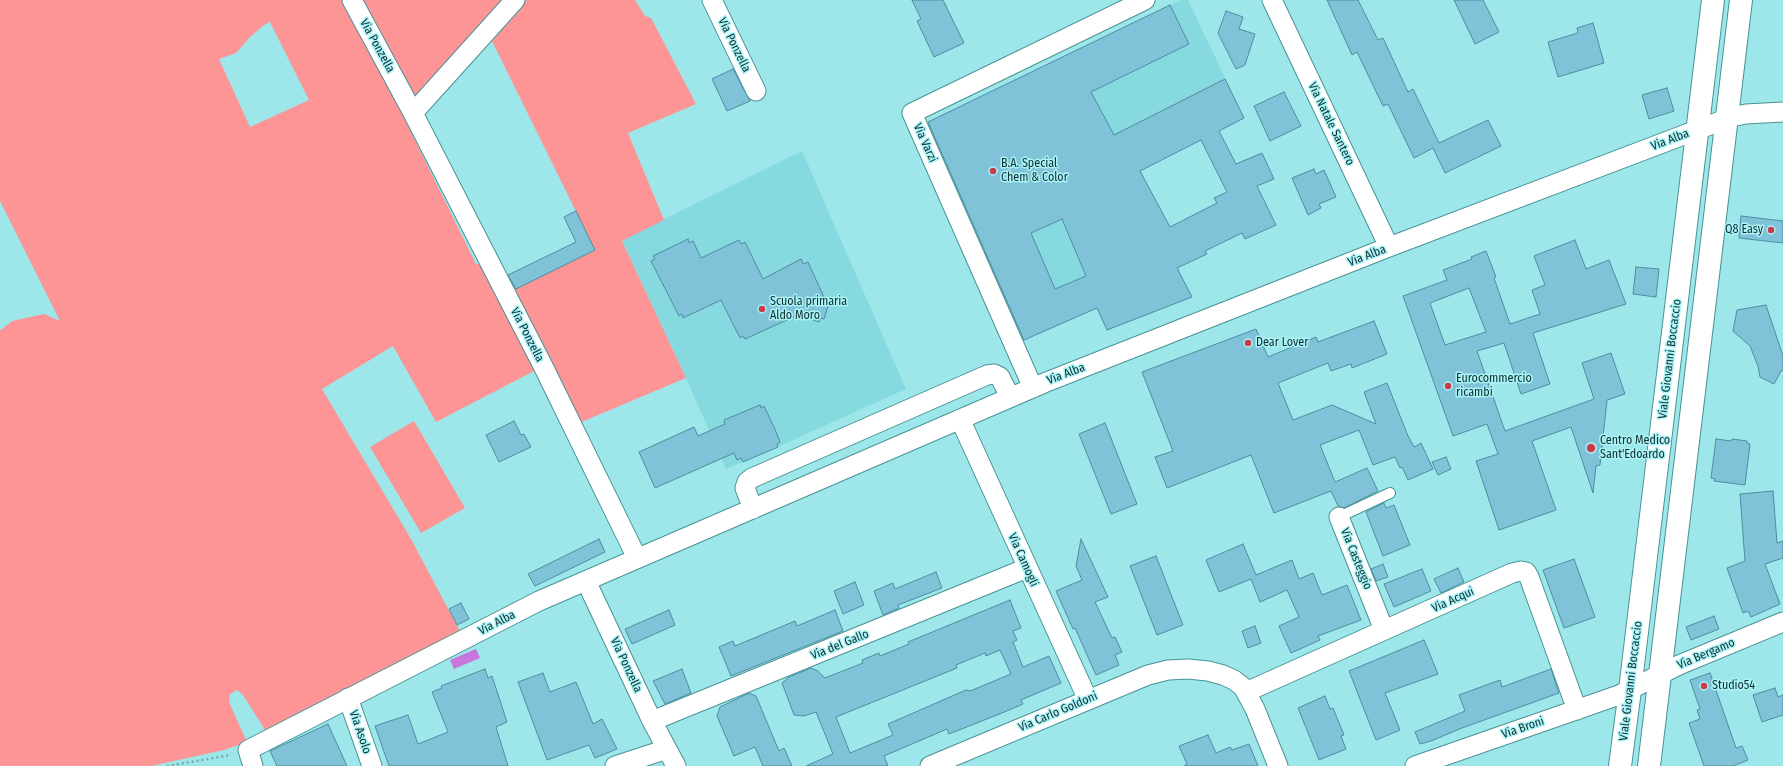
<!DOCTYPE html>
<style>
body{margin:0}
canvas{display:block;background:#9de7ea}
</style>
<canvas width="1783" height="766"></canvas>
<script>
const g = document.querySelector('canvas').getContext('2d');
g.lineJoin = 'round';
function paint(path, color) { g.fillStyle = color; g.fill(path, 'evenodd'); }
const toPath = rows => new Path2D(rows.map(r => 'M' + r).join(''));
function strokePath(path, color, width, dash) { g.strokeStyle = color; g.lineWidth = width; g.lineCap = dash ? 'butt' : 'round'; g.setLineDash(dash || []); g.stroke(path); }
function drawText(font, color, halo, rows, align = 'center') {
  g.font = font + ' "Fira Sans Condensed",sans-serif'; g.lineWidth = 3; g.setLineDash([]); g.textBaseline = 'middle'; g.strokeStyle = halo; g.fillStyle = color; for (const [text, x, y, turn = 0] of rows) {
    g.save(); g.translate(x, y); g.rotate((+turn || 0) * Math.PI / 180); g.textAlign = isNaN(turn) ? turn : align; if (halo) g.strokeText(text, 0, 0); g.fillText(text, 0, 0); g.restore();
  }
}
paint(toPath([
 [1181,0,1188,0,1244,118,1134,174,1192,297,1107,330,1097,308,1020,342,925,124],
 [802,151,906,389,764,453,762,450,757,456,726,469,686,378,622,240]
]), '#86d9de');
paint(toPath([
 [0,0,635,0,645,16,651,18,696,104,628,133,664,220,622,241,686,378,579,423,513,290,595,250,490,37,404,118,476,264,485,263,536,370,436,422,393,346,322,389,411,539,462,635,402,660,265,730,243,695,237,690,230,694,229,702,247,742,224,750,151,766,0,766,0,329,1,330,12,321,44,314,60,321,0,201],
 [270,22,309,100,250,127,219,59,236,53,250,37,264,25],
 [414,421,465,508,421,533,370,447]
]), '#fd9495');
paint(toPath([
 [476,649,480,658,454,669,450,660]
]), '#c976dc');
const building = toPath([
 [912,0,943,0,964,43,934,57,917,21,921,19,912,0],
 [1327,0,1358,0,1378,40,1383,38,1408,92,1413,89,1439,143,1488,120,1501,146,1445,173,1433,148,1414,158,1388,104,1383,106,1357,52,1352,55,1327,0],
 [1454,0,1483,0,1499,32,1475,44,1454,0],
 [1170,5,1189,44,1091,92,1114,135,1225,79,1244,118,1219,131,1236,164,1262,153,1274,179,1257,186,1276,225,1245,239,1242,233,1205,251,1207,254,1177,268,1192,297,1107,330,1097,308,1024,340,928,122,1170,5],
 [1201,140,1227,192,1214,198,1217,203,1170,227,1140,171,1201,140],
 [1062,219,1086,276,1055,289,1031,233,1062,219],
 [1226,11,1243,17,1239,29,1255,34,1245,65,1236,69,1218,33,1226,11],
 [1593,23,1604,63,1558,77,1548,42,1578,33,1577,28,1593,23],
 [733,69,750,101,727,111,712,79,733,69],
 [1667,88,1674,111,1649,119,1642,95,1667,88],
 [1284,92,1301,126,1270,141,1254,106,1284,92],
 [1314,169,1316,174,1324,170,1336,197,1319,204,1321,208,1308,215,1292,178,1314,169],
 [576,211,595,250,516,289,508,275,576,242,564,217,576,211],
 [1741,216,1783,221,1783,243,1739,238,1741,216],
 [688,239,689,243,693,241,701,258,739,240,741,244,745,242,763,279,801,259,803,264,808,262,828,306,824,319,820,318,819,322,798,315,745,339,743,336,740,338,721,300,683,318,682,314,679,316,651,261,655,259,653,256,688,239],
 [1575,240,1586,269,1609,260,1626,304,1533,333,1550,384,1521,394,1504,343,1477,351,1505,431,1594,399,1582,363,1611,353,1625,394,1607,400,1600,465,1596,466,1593,493,1571,427,1532,441,1556,510,1499,530,1476,461,1498,454,1487,424,1453,436,1403,296,1447,280,1443,270,1472,259,1471,257,1486,251,1496,277,1494,278,1510,324,1540,314,1532,290,1545,285,1534,256,1575,240],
 [1469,288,1486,332,1445,345,1430,303,1469,288],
 [1636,267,1659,269,1656,297,1633,294,1636,267],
 [1766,305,1783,356,1783,370,1781,371,1774,384,1760,377,1758,366,1750,346,1733,331,1737,310,1766,305],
 [1374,321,1387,354,1352,368,1351,364,1331,371,1328,363,1278,383,1293,420,1332,405,1376,424,1364,392,1387,383,1408,436,1414,447,1421,443,1433,469,1408,480,1402,467,1400,468,1395,457,1373,465,1359,430,1320,445,1335,482,1367,468,1378,491,1344,508,1338,506,1331,491,1274,513,1251,455,1167,488,1155,457,1173,451,1142,372,1256,329,1268,357,1316,337,1318,342,1374,321],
 [760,405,761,408,764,406,774,427,780,442,777,444,778,447,743,462,741,458,737,460,734,453,655,488,639,452,694,427,698,436,725,424,724,420,760,405],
 [514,421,521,435,524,434,531,447,499,462,486,435,514,421],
 [1105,423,1137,504,1111,514,1079,434,1105,423],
 [1716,439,1731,441,1732,439,1747,441,1747,443,1750,444,1745,485,1714,481,1715,479,1711,478,1716,439],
 [1446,457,1451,469,1438,475,1432,462,1446,457],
 [1773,491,1777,543,1783,541,1783,558,1765,564,1780,604,1751,617,1748,611,1743,613,1727,568,1745,561,1740,494,1773,491],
 [1384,503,1386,508,1394,505,1410,545,1383,556,1366,512,1384,503],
 [599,539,605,552,535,586,528,574,599,539],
 [1081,539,1108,597,1095,602,1112,638,1115,637,1122,652,1115,655,1119,665,1096,675,1075,628,1073,629,1056,591,1082,580,1076,566,1081,539],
 [1243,544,1256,575,1292,560,1299,579,1313,573,1322,595,1347,585,1361,620,1318,636,1320,640,1291,653,1279,626,1299,617,1287,590,1260,602,1251,579,1219,592,1206,560,1243,544],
 [1156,556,1183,625,1157,635,1130,566,1156,556],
 [1574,559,1595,617,1564,628,1543,570,1574,559],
 [1383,564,1388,577,1376,581,1371,569,1383,564],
 [1458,568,1464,582,1441,593,1434,579,1458,568],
 [1422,569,1431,591,1394,607,1384,584,1422,569],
 [936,572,942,588,898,605,899,608,883,615,874,591,893,583,895,589,936,572],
 [855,582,864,605,843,614,834,591,855,582],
 [1010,600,1021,628,1013,631,1017,640,1013,642,1023,667,1049,656,1061,683,1021,700,1023,704,1002,713,949,734,947,729,884,756,888,766,806,766,833,754,816,712,804,716,794,715,782,683,789,677,811,668,818,671,825,678,863,663,862,660,879,653,880,656,909,644,908,642,1010,600],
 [1000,650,1011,674,970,691,966,690,888,724,893,735,850,753,836,717,957,668,956,665,985,653,986,656,1000,650],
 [461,603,469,619,457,625,449,609,461,603],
 [669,610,675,625,632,644,625,629,669,610],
 [835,610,843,631,731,676,719,647,733,641,735,646,795,621,797,626,835,610],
 [1714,616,1719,629,1691,640,1686,627,1714,616],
 [1255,626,1261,643,1248,648,1242,631,1255,626],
 [1424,640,1438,674,1385,693,1400,730,1376,740,1349,671,1424,640],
 [485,669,488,678,492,676,507,722,496,727,508,766,389,766,375,726,408,715,418,744,448,732,432,692,442,688,441,686,485,669],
 [682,669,691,693,665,704,653,681,682,669],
 [1551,669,1559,693,1462,728,1431,741,1420,744,1415,732,1465,711,1459,695,1500,680,1502,687,1551,669],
 [543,673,550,692,576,682,593,724,602,719,617,749,595,758,589,745,547,760,518,682,543,673],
 [1710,673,1736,748,1742,746,1748,760,1733,766,1704,766,1689,723,1700,719,1697,710,1700,709,1690,680,1710,673],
 [1775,688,1778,697,1783,695,1783,715,1762,722,1753,695,1775,688],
 [749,693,756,696,779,751,784,748,792,766,763,766,755,747,734,756,717,716,720,707,749,693],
 [1325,696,1330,709,1333,708,1344,735,1341,736,1346,749,1319,760,1298,708,1325,696],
 [328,724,347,766,277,766,270,751,328,724],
 [1208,735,1216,753,1230,747,1232,750,1249,744,1258,766,1184,766,1187,764,1179,746,1208,735]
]);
paint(building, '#80c2d7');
strokePath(building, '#4c8da1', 1);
const service = toPath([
 [1339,517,1390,493]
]);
const minor = toPath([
 [352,0,413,113,543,366,637,558],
 [712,0,756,91],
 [1272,0,1389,247],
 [413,113,515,0],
 [1033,388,912,113,1145,0],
 [960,419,1088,700],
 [753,509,745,488,747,482,752,478,987,375,994,374,1000,377,1010,397],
 [1339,517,1384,630],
 [586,581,652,721,676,766],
 [1246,692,1512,573,1521,571,1526,572,1529,577,1577,710],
 [348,698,372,766],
 [652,721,1027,568],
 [253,766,248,750,539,601,1044,383,1389,247,1731,117,1746,114,1783,112],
 [615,766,667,749],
 [930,766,1148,675,1168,670,1188,669,1208,671,1223,675,1234,680,1243,687,1255,709,1278,766],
 [1415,766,1619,695,1679,665,1783,622]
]);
const tertiary = toPath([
 [1620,766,1630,690,1713,0],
 [1649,766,1741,0]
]);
strokePath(service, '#499296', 12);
strokePath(minor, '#499296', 21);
strokePath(tertiary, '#499296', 24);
strokePath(toPath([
 [167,766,231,755]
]), '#70acae', 2.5, [2, 3]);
strokePath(service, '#fff', 10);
strokePath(minor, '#fff', 19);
strokePath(tertiary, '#fff', 22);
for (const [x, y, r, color] of [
 [993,171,4,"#ca3a48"],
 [1771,230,4,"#ca3a48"],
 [762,309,4,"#ca3a48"],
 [1248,343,4,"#ca3a48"],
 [1448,386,4,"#ca3a48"],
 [1591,448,5,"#ca3a48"],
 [1704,686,4,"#ca3a48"]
]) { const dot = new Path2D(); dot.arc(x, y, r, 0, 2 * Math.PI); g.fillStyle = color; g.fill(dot); strokePath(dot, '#aaf4f8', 1.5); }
drawText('12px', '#102f31', '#aaf4f8', [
 ["Via Ponzella",734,45,64],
 ["Via Ponzella",377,46,61],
 ["Via Natale Santero",1331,124,64],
 ["Via Alba",1670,140,-21],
 ["Via Varzi",925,143,66],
 ["Via Alba",1367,256,-21],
 ["Via Ponzella",527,335,63],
 ["Viale Giovanni Boccaccio",1670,359,-83],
 ["Via Alba",1066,374,-21],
 ["Via Casteggio",1356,559,68],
 ["Via Camogli",1023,560,66],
 ["Via Acqui",1453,600,-24],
 ["Via Alba",497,623,-27],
 ["Via del Gallo",840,645,-22],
 ["Via Bergamo",1706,654,-23],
 ["Via Ponzella",626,665,65],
 ["Viale Giovanni Boccaccio",1631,681,-83],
 ["Via Carlo Goldoni",1058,712,-23],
 ["Via Broni",1523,728,-19],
 ["Via Asolo",360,732,71]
]);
drawText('12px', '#102f31', '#aaf4f8', [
 ["B.A. Special",1001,164],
 ["Chem & Color",1001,178],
 ["Q8 Easy",1763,230,"right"],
 ["Scuola primaria",770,302],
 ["Aldo Moro",770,316],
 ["Dear Lover",1256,343],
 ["Eurocommercio",1456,379],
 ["ricambi",1456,393],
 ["Centro Medico",1600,441],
 ["Sant'Edoardo",1600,455],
 ["Studio54",1712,686]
], 'left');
</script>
